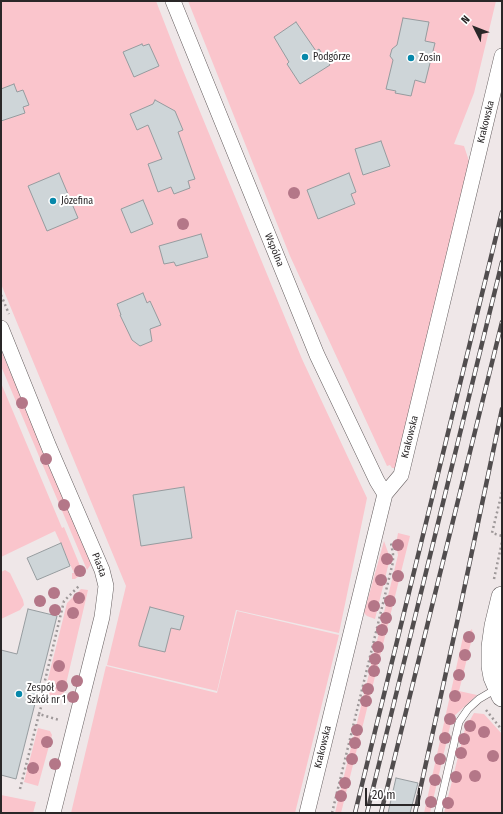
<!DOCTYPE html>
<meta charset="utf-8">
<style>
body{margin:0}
#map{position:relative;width:503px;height:814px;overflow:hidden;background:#efe7e8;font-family:"Fira Sans Condensed",sans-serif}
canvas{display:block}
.frame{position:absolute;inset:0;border:2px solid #2a2728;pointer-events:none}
.north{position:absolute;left:455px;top:8px;width:40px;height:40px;-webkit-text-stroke:3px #fff;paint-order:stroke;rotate:312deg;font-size:11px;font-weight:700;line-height:16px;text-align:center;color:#2a2728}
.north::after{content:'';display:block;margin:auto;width:14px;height:18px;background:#2a2728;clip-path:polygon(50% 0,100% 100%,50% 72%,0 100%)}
.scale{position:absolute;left:365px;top:788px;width:55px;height:18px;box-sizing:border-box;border:2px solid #2a2728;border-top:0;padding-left:5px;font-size:12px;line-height:14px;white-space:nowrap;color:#2a2728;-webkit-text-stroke:3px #fff;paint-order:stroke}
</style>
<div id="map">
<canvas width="503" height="814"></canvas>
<div class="frame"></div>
<div class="north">N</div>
<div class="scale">20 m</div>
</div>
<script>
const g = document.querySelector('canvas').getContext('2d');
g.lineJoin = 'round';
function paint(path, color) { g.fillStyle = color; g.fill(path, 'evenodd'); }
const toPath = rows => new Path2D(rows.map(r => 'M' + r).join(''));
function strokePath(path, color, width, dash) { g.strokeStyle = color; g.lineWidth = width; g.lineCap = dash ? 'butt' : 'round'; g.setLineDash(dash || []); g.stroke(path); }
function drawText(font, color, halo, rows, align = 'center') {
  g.font = font + ' "Fira Sans Condensed",sans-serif'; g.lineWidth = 4; g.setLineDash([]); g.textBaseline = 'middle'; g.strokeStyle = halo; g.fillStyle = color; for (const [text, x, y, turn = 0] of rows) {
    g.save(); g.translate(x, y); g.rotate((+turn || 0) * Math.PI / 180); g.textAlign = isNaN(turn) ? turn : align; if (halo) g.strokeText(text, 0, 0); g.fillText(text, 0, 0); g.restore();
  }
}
paint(toPath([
 [1,1,156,1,182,68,302,359,367,498,339,633,236,610,217,691,107,665,126,586,1,284],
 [188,1,496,1,474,93,454,144,464,146,470,164,397,466,395,468,392,468,390,465,387,466,290,256],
 [1,350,91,564,87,570,1,366],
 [1,383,62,528,64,527,83,573,75,579,72,579,72,573,74,573,55,531,1,557],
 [398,533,410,536,341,813,335,813,398,555,396,544],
 [384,541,390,558,375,619,367,616,364,613],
 [5,570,10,573,23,600,24,605,20,610,1,619,1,572],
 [81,589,88,590,63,697,60,699,48,695,45,691,67,603],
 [237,611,339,635,295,813,71,813,106,666,217,693],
 [472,629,473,634,459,691,477,695,452,718,430,813,424,813,463,637],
 [474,713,484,714,502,734,502,813,444,813,465,729],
 [38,728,50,731,52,735,38,786,24,782],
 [1,795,36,802,33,813,1,813]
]), '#fac5cc');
const building = toPath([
 [403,18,429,22,425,41,435,43,425,83,415,80,411,96,395,93,396,91,386,89,393,60,390,56,392,49,397,45,403,18],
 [296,22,316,51,319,49,330,65,300,84,287,64,289,62,274,37,296,22],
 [142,44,143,46,149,44,159,66,134,77,123,52,142,44],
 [14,84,17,92,23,90,29,105,23,107,25,113,1,121,1,89,14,84],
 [155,100,175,111,183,130,178,132,195,179,188,181,190,188,174,194,171,187,158,192,148,164,162,159,148,125,137,130,130,114,153,104,155,100],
 [381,141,390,166,363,175,355,149,381,141],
 [59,173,78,218,47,231,28,186,59,173],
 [349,173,356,192,351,194,355,204,318,219,307,190,349,173],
 [143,200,153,224,131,233,121,209,143,200],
 [201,234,208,257,176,266,174,262,164,264,159,246,201,234],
 [143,293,147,303,150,301,161,325,150,329,152,341,140,346,132,340,120,315,121,315,117,304,143,293],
 [184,487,192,538,141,546,133,495,184,487],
 [61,543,70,566,37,580,27,558,61,543],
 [150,607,184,616,180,630,171,628,165,652,139,646,139,643,150,607],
 [28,609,57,616,16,779,1,775,1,650,17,654,28,609],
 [396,778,418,783,410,813,388,813,396,778]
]);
paint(building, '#ced5d8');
strokePath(building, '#969c9f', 1);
const lane = toPath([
 [438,813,459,722,468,709,479,699,496,689]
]);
const street = toPath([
 [173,1,317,355,377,481,385,494],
 [1,328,49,447,102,570,106,586,102,617,53,813],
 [307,813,385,494,401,475,502,56]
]);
const secondary = toPath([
 [502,597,495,626,492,647,492,666,494,677,502,696]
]);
strokePath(lane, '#665f60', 8);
strokePath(street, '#665f60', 16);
strokePath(secondary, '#665f60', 22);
strokePath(toPath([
 [1,295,9,314],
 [502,492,492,533,502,536],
 [494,579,502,542],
 [486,710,502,730],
 [39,714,44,697,42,693,64,601,80,585],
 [20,789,39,714,59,720],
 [332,813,393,562,393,554,391,543]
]), '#9e9899', 2.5, [2, 3]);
strokePath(lane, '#fff', 7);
strokePath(street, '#fff', 15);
strokePath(secondary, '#fff', 21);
const rail = toPath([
 [355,813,502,212],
 [367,813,502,262],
 [381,813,502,322],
 [415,813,458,618,502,409]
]);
strokePath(rail, '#514d4e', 4.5);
strokePath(rail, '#fff', 3, [9]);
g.fillStyle = '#b47788';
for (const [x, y] of [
 [294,193],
 [183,224],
 [22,403],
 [46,459],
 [64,505],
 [398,545],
 [387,559],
 [80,571],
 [398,576],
 [381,580],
 [54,593],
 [79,598],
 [40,601],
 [390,601],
 [374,606],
 [55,610],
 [73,613],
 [386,618],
 [382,630],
 [469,637],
 [378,647],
 [465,655],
 [375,659],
 [59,666],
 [374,671],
 [459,675],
 [77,681],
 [62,686],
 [368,689],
 [455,696],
 [73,697],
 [366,701],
 [450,719],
 [470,726],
 [357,730],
 [484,732],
 [445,738],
 [464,739],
 [47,742],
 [355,743],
 [461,753],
 [493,756],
 [352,759],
 [440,759],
 [55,764],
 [33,768],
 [475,776],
 [456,777],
 [435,780],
 [345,783],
 [341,796],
 [431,802],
 [448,803]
]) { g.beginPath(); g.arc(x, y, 6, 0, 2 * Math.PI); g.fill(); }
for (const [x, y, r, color] of [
 [305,57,4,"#0688aa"],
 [411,58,4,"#0688aa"],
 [53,201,4,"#0688aa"],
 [19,694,4,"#0688aa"]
]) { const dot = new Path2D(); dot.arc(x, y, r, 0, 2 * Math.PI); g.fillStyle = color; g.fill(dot); strokePath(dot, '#fff', 1.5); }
drawText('10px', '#2a2728', '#fff', [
 ["Podgórze",313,57],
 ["Zosin",419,58],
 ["Józefina",61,201],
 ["Zespół",27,688],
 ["Szkół nr 1",27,700]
], 'left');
drawText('10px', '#2a2728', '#fff', [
 ["Krakowska",486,122,-76],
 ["Wspólna",274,250,68],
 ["Krakowska",410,437,-76],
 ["Piasta",99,565,69],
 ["Krakowska",323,747,-76]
]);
</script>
